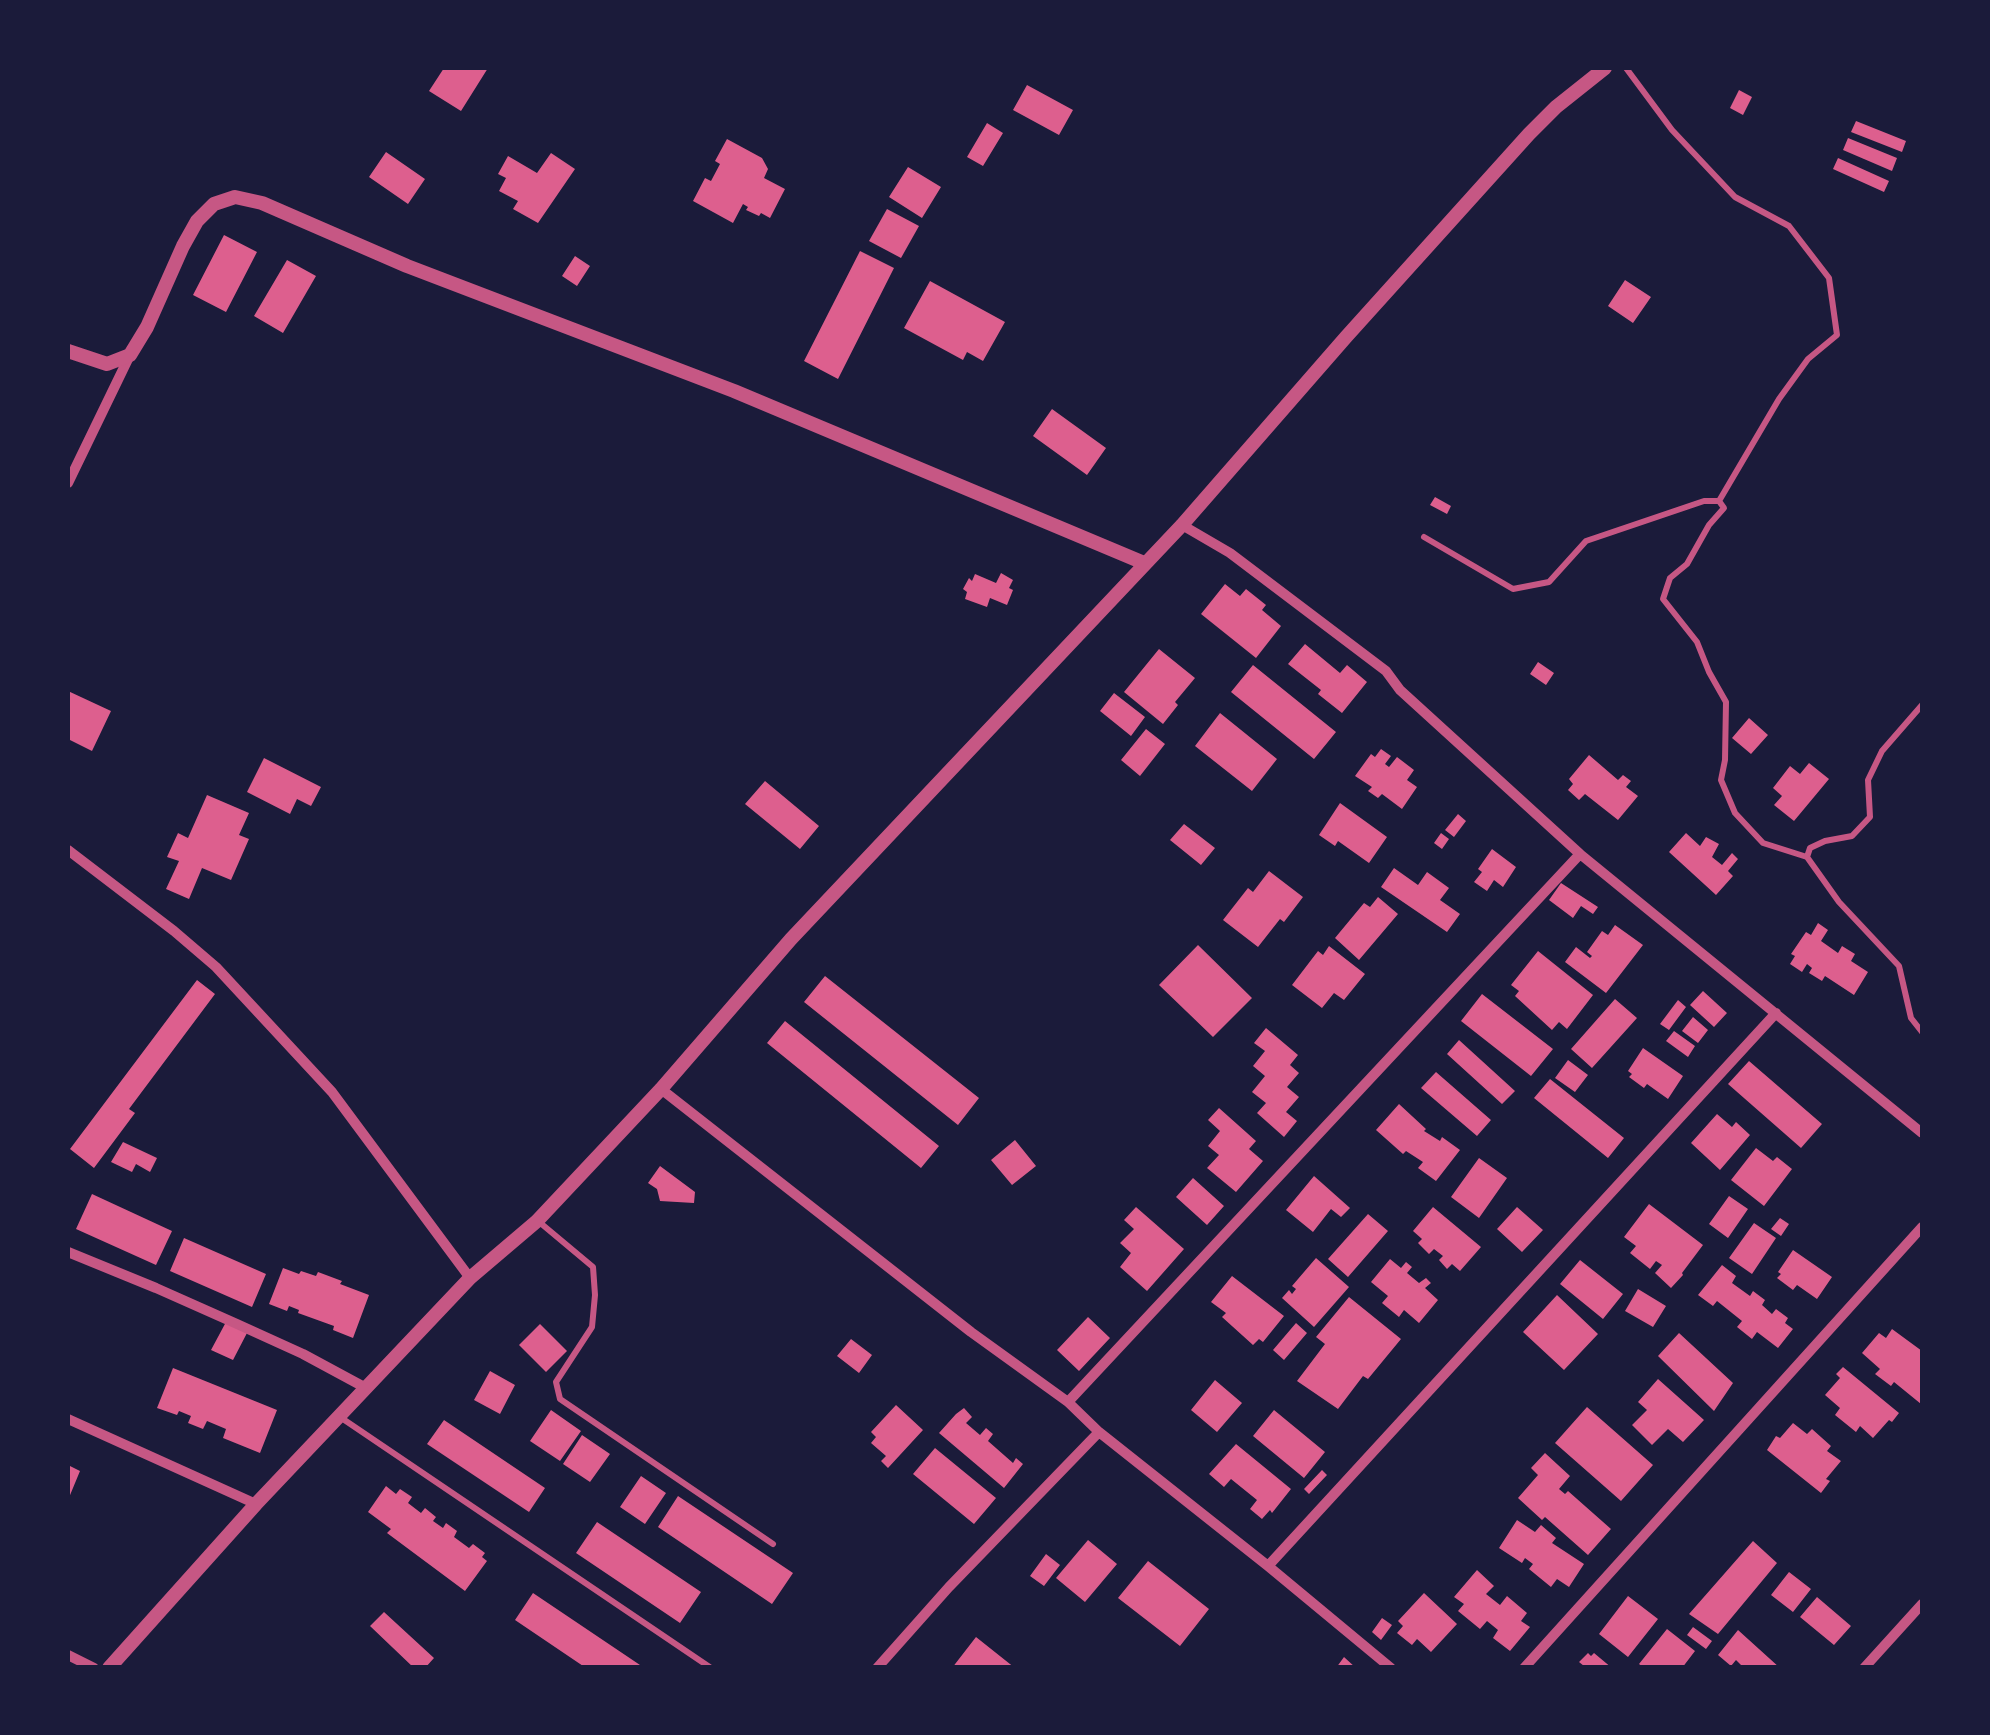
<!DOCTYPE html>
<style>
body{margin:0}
#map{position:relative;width:1990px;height:1735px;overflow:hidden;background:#1b1b3a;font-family:"PT Sans",sans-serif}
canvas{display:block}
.frame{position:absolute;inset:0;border:70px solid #1b1b3a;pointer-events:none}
</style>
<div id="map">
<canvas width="1990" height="1735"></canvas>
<div class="frame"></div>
</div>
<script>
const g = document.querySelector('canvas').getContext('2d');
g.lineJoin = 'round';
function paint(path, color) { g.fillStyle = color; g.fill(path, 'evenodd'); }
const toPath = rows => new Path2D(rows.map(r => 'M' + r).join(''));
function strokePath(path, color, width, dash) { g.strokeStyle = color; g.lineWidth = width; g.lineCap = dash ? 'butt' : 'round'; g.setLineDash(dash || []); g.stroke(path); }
paint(toPath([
 [444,68,488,68,461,111,429,91],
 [1027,85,1073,110,1059,135,1013,110],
 [1739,90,1752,97,1743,115,1730,108],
 [1856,121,1906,141,1902,152,1851,132],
 [987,123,1003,133,983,166,967,157],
 [1848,138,1897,158,1892,171,1843,150],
 [727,139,762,158,768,169,764,178,785,189,770,218,761,213,759,216,746,210,748,207,743,204,733,223,693,201,705,178,711,181,720,164,715,161],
 [386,152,425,179,408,204,369,177],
 [551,153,575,169,538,223,513,209,518,201,499,191,506,178,498,174,508,156,537,173],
 [1838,158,1889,181,1884,192,1833,169],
 [908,167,941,187,922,218,889,197],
 [887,209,919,226,901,258,869,241],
 [224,235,257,252,226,312,193,295],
 [860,251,894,268,838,379,804,361],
 [575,256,590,266,577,286,562,276],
 [287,260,316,276,283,333,254,316],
 [1625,280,1651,297,1633,323,1608,306],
 [930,281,1005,322,983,361,967,352,963,360,904,328],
 [1052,409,1106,448,1087,475,1033,436],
 [1435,497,1451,506,1447,514,1430,505],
 [1001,573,1013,580,1009,588,1013,590,1007,605,990,598,987,607,965,599,967,592,963,589,969,578,972,581,975,574,996,583],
 [1225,584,1240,596,1246,589,1266,605,1262,610,1281,626,1256,658,1201,614],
 [1305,644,1340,673,1347,665,1367,682,1342,713,1318,694,1321,690,1288,664],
 [1159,649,1195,678,1175,702,1178,705,1163,724,1124,692],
 [1538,662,1554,673,1546,685,1530,674],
 [1253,665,1336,732,1314,759,1231,692],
 [68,691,111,711,92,751,68,739],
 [1114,693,1145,717,1131,736,1100,711],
 [1220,713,1277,759,1252,791,1195,746],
 [1749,718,1768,735,1751,754,1732,738],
 [1146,729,1165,744,1140,776,1121,760],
 [1381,749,1391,756,1385,764,1389,767,1397,757,1414,770,1407,780,1417,787,1402,809,1382,794,1378,798,1368,791,1372,787,1355,776,1371,754,1375,757],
 [1589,755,1618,780,1623,775,1631,781,1626,787,1638,796,1618,820,1585,794,1579,800,1568,790,1573,784,1569,779],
 [264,758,321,787,311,806,297,799,290,814,247,792],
 [1809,763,1829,779,1794,821,1774,805,1782,796,1773,788,1790,766,1800,774],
 [765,781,819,826,800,849,745,804],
 [207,795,249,813,239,835,249,839,231,880,202,868,189,899,166,889,179,861,167,857,178,833,188,838],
 [1340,803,1387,837,1369,863,1338,841,1335,846,1319,835],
 [1458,814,1466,821,1454,837,1445,830],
 [1184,824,1215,848,1201,865,1170,840],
 [1441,833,1449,839,1442,849,1434,843],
 [1686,833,1700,846,1706,837,1719,844,1712,857,1722,865,1732,853,1738,859,1728,871,1733,876,1716,895,1669,852],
 [1492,849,1516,867,1503,887,1494,880,1487,891,1474,882,1482,872,1478,869],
 [1394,868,1418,885,1427,872,1449,888,1440,900,1460,914,1447,932,1381,887],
 [1269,871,1303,897,1284,922,1280,919,1258,947,1223,920,1248,888,1253,892],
 [1561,883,1598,907,1593,914,1581,906,1573,918,1549,900],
 [1378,897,1398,914,1359,960,1335,938,1364,903,1370,907],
 [1818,923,1828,930,1821,941,1838,953,1842,946,1855,954,1851,961,1868,972,1854,995,1825,976,1822,981,1809,973,1812,968,1807,964,1802,972,1790,964,1795,956,1791,954,1806,932,1811,935],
 [1615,925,1643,945,1606,993,1565,962,1576,947,1590,958,1592,956,1587,952,1602,931,1608,935],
 [1198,945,1252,998,1213,1037,1159,985],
 [1329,946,1365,974,1344,1000,1334,993,1322,1008,1292,985,1318,951,1323,955],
 [1538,951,1593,995,1567,1029,1559,1022,1552,1030,1515,996,1519,991,1511,985],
 [825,976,979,1098,958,1125,804,1002],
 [197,980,215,994,129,1109,135,1113,94,1168,70,1149],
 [1703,991,1727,1013,1714,1027,1690,1005],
 [1482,994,1553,1049,1531,1076,1461,1021],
 [1615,999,1637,1018,1592,1068,1571,1049],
 [1678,1000,1686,1007,1669,1030,1660,1024],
 [1693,1017,1708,1030,1698,1043,1682,1031],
 [785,1021,939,1146,921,1168,767,1043],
 [1266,1028,1298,1055,1290,1065,1299,1073,1287,1087,1299,1097,1286,1112,1297,1121,1284,1137,1257,1113,1266,1103,1252,1092,1265,1076,1253,1066,1265,1051,1254,1043],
 [1674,1031,1695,1046,1688,1057,1666,1041],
 [1459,1040,1515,1091,1502,1104,1447,1054],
 [1643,1048,1683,1076,1668,1099,1647,1084,1644,1088,1629,1077,1632,1074,1628,1071],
 [1568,1060,1588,1075,1575,1092,1555,1078],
 [1749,1061,1822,1124,1801,1148,1728,1084],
 [1436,1072,1491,1120,1477,1136,1421,1088],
 [1550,1079,1624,1138,1608,1158,1534,1098],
 [1399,1104,1426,1129,1424,1131,1440,1141,1442,1137,1460,1150,1436,1181,1418,1168,1423,1162,1406,1151,1403,1154,1376,1130],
 [1219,1108,1256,1141,1249,1149,1263,1161,1236,1192,1207,1168,1219,1155,1208,1146,1220,1131,1208,1120],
 [1717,1114,1732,1127,1736,1122,1750,1135,1720,1170,1691,1143],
 [1015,1140,1036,1166,1012,1185,991,1160],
 [123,1142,157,1158,150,1172,136,1164,132,1172,111,1162],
 [1756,1148,1773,1161,1777,1157,1792,1169,1764,1206,1731,1180],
 [1479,1158,1507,1178,1479,1218,1451,1197],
 [660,1166,695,1192,694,1203,660,1201,657,1189,648,1183],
 [1314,1176,1350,1208,1341,1217,1331,1209,1313,1232,1286,1210],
 [1193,1178,1224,1206,1207,1225,1176,1197],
 [92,1194,172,1231,156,1265,76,1229],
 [1729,1196,1748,1209,1728,1238,1709,1224],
 [1649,1204,1703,1245,1682,1273,1683,1275,1671,1288,1655,1273,1662,1265,1656,1261,1650,1269,1630,1253,1636,1246,1624,1237],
 [1136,1207,1184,1249,1147,1291,1120,1267,1131,1253,1120,1243,1134,1229,1124,1220],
 [1433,1207,1481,1247,1460,1271,1452,1264,1447,1269,1439,1260,1443,1256,1434,1249,1429,1254,1418,1243,1422,1239,1413,1231],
 [1517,1207,1543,1230,1522,1252,1497,1229],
 [1368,1214,1388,1231,1348,1277,1328,1259],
 [1780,1218,1789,1224,1781,1236,1771,1229],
 [1754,1223,1776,1238,1752,1274,1729,1258],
 [184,1238,266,1274,252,1307,170,1271],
 [1793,1250,1832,1277,1817,1299,1797,1285,1793,1290,1777,1278,1781,1274,1778,1272],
 [1316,1258,1349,1287,1314,1327,1282,1298,1289,1290,1292,1294,1296,1289,1292,1286],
 [1390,1259,1401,1268,1406,1262,1412,1267,1407,1273,1419,1283,1426,1278,1431,1283,1425,1288,1438,1300,1419,1323,1404,1310,1399,1317,1382,1303,1388,1296,1371,1282],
 [1580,1260,1623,1294,1603,1319,1560,1284],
 [1722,1265,1736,1276,1732,1283,1750,1296,1753,1291,1765,1300,1762,1305,1772,1314,1776,1309,1788,1318,1785,1323,1793,1329,1778,1348,1757,1332,1752,1339,1737,1327,1742,1321,1717,1301,1713,1306,1698,1295],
 [283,1268,299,1274,301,1271,316,1276,318,1272,342,1281,340,1284,369,1295,353,1338,333,1330,334,1326,298,1313,299,1310,289,1306,287,1311,269,1304],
 [1232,1276,1284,1316,1263,1342,1259,1339,1253,1345,1222,1317,1226,1313,1211,1302],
 [1638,1289,1666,1306,1653,1327,1625,1311],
 [1557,1295,1598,1334,1564,1370,1523,1332],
 [1349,1297,1401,1339,1368,1379,1363,1376,1338,1409,1297,1381,1325,1344,1316,1337],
 [1088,1317,1110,1338,1079,1371,1057,1350],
 [226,1322,247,1333,233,1360,211,1350],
 [1296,1323,1307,1333,1284,1360,1273,1350],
 [540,1324,567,1351,546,1372,519,1345],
 [1892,1329,1922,1351,1922,1402,1921,1404,1894,1382,1891,1386,1875,1374,1880,1369,1862,1353,1879,1333,1886,1338],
 [1679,1333,1733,1383,1714,1411,1658,1356],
 [851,1339,872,1355,859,1373,837,1356],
 [1843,1367,1899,1413,1892,1422,1889,1420,1873,1438,1860,1426,1856,1432,1835,1415,1840,1408,1825,1395,1840,1378,1836,1374],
 [173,1368,277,1410,260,1453,223,1438,226,1429,207,1421,203,1429,188,1423,191,1416,179,1411,177,1415,157,1408],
 [490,1371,515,1385,500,1414,474,1400],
 [1658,1379,1704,1420,1683,1442,1668,1429,1652,1445,1632,1425,1647,1410,1638,1402],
 [1215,1380,1242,1403,1217,1432,1191,1410],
 [896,1405,923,1430,888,1468,881,1461,886,1456,871,1443,876,1437,871,1432],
 [1587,1407,1653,1465,1621,1501,1555,1443],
 [964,1408,972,1417,966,1423,980,1435,986,1428,993,1434,988,1441,1013,1463,1016,1458,1023,1464,1004,1488,939,1433,956,1414],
 [551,1410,581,1431,560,1461,530,1441],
 [1274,1410,1325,1452,1304,1478,1253,1436],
 [444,1420,545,1488,529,1512,427,1444],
 [1793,1423,1807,1434,1812,1429,1831,1446,1827,1451,1841,1461,1826,1479,1830,1481,1821,1493,1767,1450,1776,1436,1780,1438],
 [582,1435,610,1454,590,1482,563,1464],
 [1236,1444,1291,1489,1272,1513,1270,1510,1262,1519,1250,1509,1257,1500,1231,1479,1224,1487,1209,1474],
 [935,1448,996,1498,974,1524,913,1474],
 [1545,1453,1570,1476,1559,1489,1565,1494,1568,1491,1611,1529,1588,1555,1545,1517,1542,1520,1518,1498,1538,1475,1531,1468],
 [68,1465,80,1471,68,1500],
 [1322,1470,1327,1475,1309,1494,1304,1489],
 [641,1476,666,1493,645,1524,620,1507],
 [386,1486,396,1494,400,1489,412,1497,408,1503,421,1513,425,1508,436,1517,433,1521,443,1528,446,1523,457,1531,454,1537,469,1548,473,1544,485,1553,482,1557,487,1561,465,1591,387,1533,391,1529,368,1512],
 [678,1496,793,1573,772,1604,658,1527],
 [1517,1520,1535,1532,1541,1525,1556,1538,1552,1543,1584,1564,1569,1587,1557,1579,1551,1587,1529,1569,1533,1564,1525,1558,1522,1563,1499,1548],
 [597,1522,701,1592,680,1623,576,1553],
 [1088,1540,1117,1564,1085,1602,1056,1578],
 [1753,1541,1777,1563,1718,1634,1689,1614],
 [1046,1554,1060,1565,1044,1586,1030,1576],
 [1148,1561,1209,1609,1180,1646,1118,1598],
 [1477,1570,1494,1586,1486,1594,1500,1605,1507,1596,1527,1613,1521,1621,1530,1627,1510,1651,1493,1638,1498,1630,1487,1621,1480,1629,1458,1611,1464,1604,1454,1597],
 [1789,1572,1811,1589,1793,1612,1771,1595],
 [533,1593,640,1665,638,1668,586,1668,515,1620],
 [1424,1593,1457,1624,1431,1652,1417,1639,1412,1645,1397,1633,1403,1626,1398,1621],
 [1628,1596,1658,1619,1628,1657,1599,1634],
 [1817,1597,1851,1626,1834,1645,1800,1617],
 [384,1612,434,1658,425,1668,414,1668,370,1626],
 [1382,1618,1392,1625,1381,1640,1372,1632],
 [1693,1627,1712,1641,1706,1649,1687,1635],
 [1667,1629,1695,1651,1682,1668,1644,1668,1639,1664],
 [1738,1630,1780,1668,1744,1668,1736,1660,1731,1666,1718,1655],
 [976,1637,1015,1668,952,1668],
 [1588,1653,1591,1656,1594,1653,1612,1668,1582,1668,1584,1666,1579,1662],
 [1344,1657,1356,1668,1336,1668]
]), '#dd5f8e');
strokePath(toPath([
 [1719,501,1724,508,1709,525,1687,564,1670,578,1663,599,1697,642,1709,672,1726,702,1725,760,1721,780,1735,813,1763,843,1807,857,1839,902,1899,966,1911,1018,1922,1032],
 [1424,537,1513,589,1549,582,1586,541,1704,501,1719,501,1779,399,1808,359,1837,335,1829,278,1789,226,1735,197,1672,130,1626,68],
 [1807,857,1810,848,1825,841,1852,836,1870,817,1868,780,1882,751,1922,705],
 [538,1221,593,1267,595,1295,592,1327,556,1382,560,1399,773,1544],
 [340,1417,711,1668]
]), '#c65784', 6);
strokePath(toPath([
 [68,483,130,355],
 [1182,525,1230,553,1386,671,1400,690,1580,854,1922,1133],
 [68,850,174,931,216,967,332,1092,470,1278],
 [661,1089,971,1332,1068,1402,1099,1432,1268,1566,1391,1668],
 [68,1252,156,1288,237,1324,303,1354,366,1388],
 [1068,1402,1580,854],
 [68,1419,256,1504],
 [1268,1566,1776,1013],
 [68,1655,94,1668],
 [877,1668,949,1587,1099,1432],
 [1524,1668,1922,1227],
 [1864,1668,1922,1604]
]), '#c65784', 10);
strokePath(toPath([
 [68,351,107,364,130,355,147,327,183,246,197,221,214,204,235,197,262,203,407,266,734,391,1144,563],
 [109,1668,256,1504,470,1278,537,1221,661,1089,791,939,1182,525,1346,337,1529,134,1556,107,1605,68]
]), '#c65784', 14);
</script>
